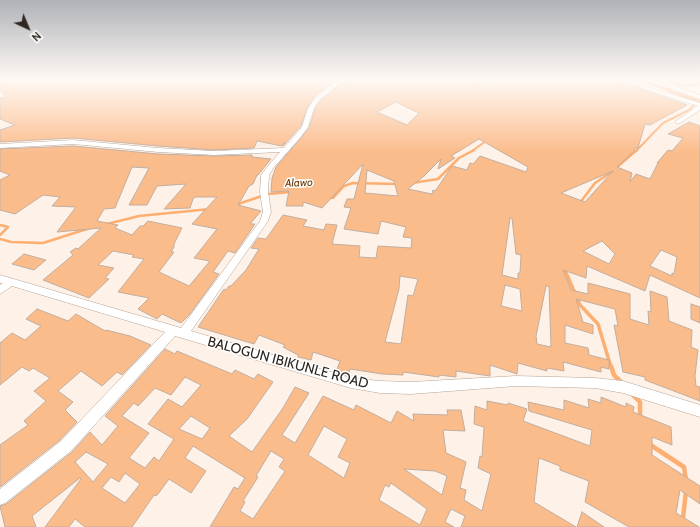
<!DOCTYPE html>
<style>
body{margin:0}
#map{position:relative;width:700px;height:527px;overflow:hidden;background:#fef1e7;font-family:Cabin,sans-serif}
canvas{display:block}
.north{position:absolute;left:8px;top:8px;width:40px;height:40px;-webkit-text-stroke:3px #fff;paint-order:stroke;rotate:136deg;font-size:11px;font-weight:700;line-height:16px;text-align:center;color:#2e2620}
.north::after{content:'';display:block;margin:auto;width:14px;height:18px;background:#2e2620;clip-path:polygon(50% 0,100% 100%,50% 72%,0 100%)}
</style>
<div id="map">
<canvas width="700" height="527"></canvas>
<div class="north">N</div>
</div>
<script>
const g = document.querySelector('canvas').getContext('2d');
g.lineJoin = 'round';
const toPath = rows => new Path2D(rows.map(r => 'M' + r).join(''));
function strokePath(path, color, width, dash) { g.strokeStyle = color; g.lineWidth = width; g.lineCap = dash ? 'butt' : 'round'; g.setLineDash(dash || []); g.stroke(path); }
function paint(path, color) { g.fillStyle = color; g.fill(path, 'evenodd'); }
function drawText(font, color, halo, rows, align = 'center') {
  g.font = font + ' Cabin,sans-serif'; g.lineWidth = 3; g.setLineDash([]); g.textBaseline = 'middle'; g.strokeStyle = halo; g.fillStyle = color; for (const [text, x, y, turn = 0] of rows) {
    g.save(); g.translate(x, y); g.rotate((+turn || 0) * Math.PI / 180); g.textAlign = isNaN(turn) ? turn : align; if (halo) g.strokeText(text, 0, 0); g.fillText(text, 0, 0); g.restore();
  }
}
strokePath(toPath([
 [472,151,486,141],
 [636,151,663,123,689,110,697,102]
]), '#fdae71', 2);
strokePath(toPath([
 [412,183,438,179,459,158,474,150],
 [330,197,333,198,344,186,353,183,398,184],
 [579,204,595,183,610,173,637,150],
 [235,205,268,194,291,192],
 [107,224,139,216,210,209],
 [0,225,8,227,0,235],
 [0,239,11,242,43,243,90,228]
]), '#fdae71', 2.5);
strokePath(toPath([
 [564,268,580,305,598,324,611,367]
]), '#fdae71', 3.5);
strokePath(toPath([
 [611,366,614,375,621,382],
 [632,394,640,402,640,419],
 [649,444,684,467,686,480],
 [682,527,686,491]
]), '#fdae71', 4.5);
paint(toPath([
 [638,80,645,80,700,100,700,104,638,80]
]), '#fdae71');
const building = toPath([
 [0,80,337,80,315,96,307,108,301,126,283,146,285,142,282,146,257,141,254,148,214,150,158,146,73,138,0,142,0,130,15,125,0,119,0,98,6,97,0,90,0,80],
 [346,80,471,80,494,84,495,80,619,80,647,91,687,105,650,125,645,124,638,148,635,148,634,151,617,167,632,173,630,182,636,174,650,179,658,163,657,163,668,150,672,151,683,138,668,134,689,122,700,126,700,298,650,275,645,291,587,266,586,278,563,270,571,290,588,294,588,283,630,294,630,319,649,325,648,311,651,312,650,291,667,297,669,321,692,330,691,347,698,350,695,376,696,386,700,387,700,401,645,380,645,377,623,372,614,325,618,326,615,309,576,299,583,322,593,325,593,334,565,325,565,343,588,348,589,355,609,360,609,369,601,367,601,372,563,362,564,371,547,368,547,371,518,363,517,374,490,365,490,376,456,371,456,377,439,375,439,377,403,372,403,375,382,374,350,369,348,376,336,372,340,361,313,352,311,360,298,357,298,355,283,347,285,345,259,335,254,344,198,327,224,289,226,290,229,286,231,286,246,270,259,249,251,248,258,238,266,239,283,215,307,220,303,226,324,230,326,224,337,225,332,244,360,246,359,257,376,258,378,246,411,248,412,238,403,237,406,227,381,221,378,234,344,229,351,208,344,207,347,199,354,199,363,164,322,208,303,202,303,206,286,206,289,191,271,192,272,178,276,167,309,128,315,109,321,100,346,80],
 [396,102,406,107,419,113,407,125,377,112,396,102],
 [479,139,528,167,526,172,480,156,473,164,470,163,467,170,452,166,440,184,435,191,433,190,432,194,408,189,424,176,441,159,438,169,455,158,451,156,479,139],
 [367,170,394,181,398,196,365,193,367,170],
 [613,171,585,202,561,193,613,171],
 [510,218,512,218,516,254,521,255,520,273,518,273,518,279,502,275,510,218],
 [602,241,615,254,609,264,583,251,602,241],
 [661,250,677,257,674,274,672,273,672,276,650,266,661,250],
 [400,276,418,279,413,296,408,295,401,344,385,342,399,289,400,276],
 [505,285,520,289,522,311,501,306,505,285],
 [546,286,549,286,551,347,537,344,536,336,546,286],
 [666,80,700,80,700,85,682,87,666,80],
 [73,146,158,154,214,156,252,155,252,157,271,159,258,175,257,175,253,184,249,186,238,205,261,211,250,224,255,224,235,253,228,251,213,272,219,274,190,314,181,323,162,314,157,319,138,309,149,298,118,292,144,259,132,257,134,255,113,251,98,265,114,268,105,278,109,279,89,298,43,280,73,255,70,252,76,248,78,249,101,228,57,232,76,207,52,206,60,197,43,195,15,214,0,210,0,180,10,175,0,171,0,149,73,146],
 [132,167,149,168,129,205,147,205,157,186,186,184,164,209,190,208,193,199,195,197,217,197,192,224,217,229,194,258,210,261,189,286,159,272,174,252,171,252,174,247,174,244,182,228,148,221,143,226,140,226,132,235,115,228,118,225,97,221,104,209,115,208,132,167],
 [24,254,46,260,34,270,12,264,24,254],
 [691,304,700,307,700,323,691,319,691,304],
 [37,309,68,321,76,314,105,331,106,330,130,336,151,345,122,375,117,372,102,386,81,371,58,391,73,402,65,410,77,422,60,440,0,487,0,445,28,425,24,421,46,401,34,391,50,378,33,368,29,371,22,367,0,385,0,343,12,333,25,340,41,326,26,319,37,309],
 [165,349,175,354,177,351,232,374,235,370,254,379,258,374,273,382,247,419,229,436,252,452,283,408,295,387,309,393,282,435,295,443,323,396,354,410,356,405,391,423,397,411,414,421,413,414,448,415,447,410,461,410,465,431,443,430,446,453,466,462,460,488,466,490,464,500,482,511,491,474,478,468,480,456,482,457,484,427,474,424,475,406,487,410,487,401,508,405,508,403,527,409,523,421,590,446,592,430,529,411,528,402,564,410,564,400,589,408,588,399,601,403,601,397,626,407,626,403,634,407,633,412,671,427,672,445,652,437,652,455,700,486,700,504,680,490,676,513,699,527,629,527,585,502,589,481,560,470,560,466,539,458,534,502,576,527,461,527,465,516,451,509,445,522,454,527,210,527,234,487,238,489,245,478,193,446,185,458,206,471,191,493,169,479,158,494,156,496,154,495,132,527,85,527,75,519,69,527,45,527,81,479,80,478,32,516,36,527,5,527,0,506,6,504,72,452,90,432,102,445,118,426,105,416,165,349],
 [185,377,201,385,182,407,168,399,148,424,174,439,159,461,154,457,145,468,129,458,149,433,122,416,134,403,138,406,155,388,171,395,185,377],
 [191,416,210,428,202,439,179,429,191,416],
 [324,426,347,439,338,457,350,463,344,478,308,455,324,426],
 [271,451,284,459,279,467,285,471,253,519,240,511,245,502,243,501,258,477,256,476,271,451],
 [86,452,108,464,93,482,75,462,86,452],
 [404,469,435,471,447,476,442,495,404,469],
 [125,473,140,484,125,503,102,488,111,477,119,482,125,473],
 [391,483,427,509,420,525,379,500,385,485,389,487,391,483],
 [582,512,604,527,577,527,582,512]
]);
paint(building, '#fbbc8c');
strokePath(building, '#c1ad9e', 1);
const minor = toPath([
 [339,80,344,80,320,99,314,108,308,127,300,138,274,167,269,175,268,192,271,212,268,221,191,331,351,378,380,381,411,382,516,376,595,378,623,381,700,405,700,417,623,393,595,388,516,386,411,394,380,393,351,388,175,336,71,451,5,503,0,505,0,489,61,441,165,332,12,286,0,294,0,285,3,283,0,283,0,275,181,328,260,221,263,212,260,192,261,175,269,165,280,152,214,155,158,152,73,144,0,148,0,144,73,140,158,148,214,151,284,148,302,127,308,108,316,97,339,80],
 [630,80,635,80,651,88,700,103,700,110,680,123,676,123,676,121,698,106,647,90,630,80],
 [649,80,655,80,700,95,700,99,649,81,649,80]
]);
strokePath(minor, '#b7a395', 1);
paint(minor, '#fff');
const sky = g.createLinearGradient(0, 0, 0, 153);
sky.addColorStop(0, '#b0b2b8');
sky.addColorStop(0.52, '#fff9f4');
sky.addColorStop(1, '#fff9f400');
g.fillStyle = sky;
g.fillRect(0, 0, 700, 153);
drawText('italic 11px', '#663502', '#fff', [
 ["Alawo",299,183,-2]
]);
drawText('14px', '#2e2620', '#fff', [
 ["BALOGUN IBIKUNLE ROAD",288,363,15]
]);
</script>
